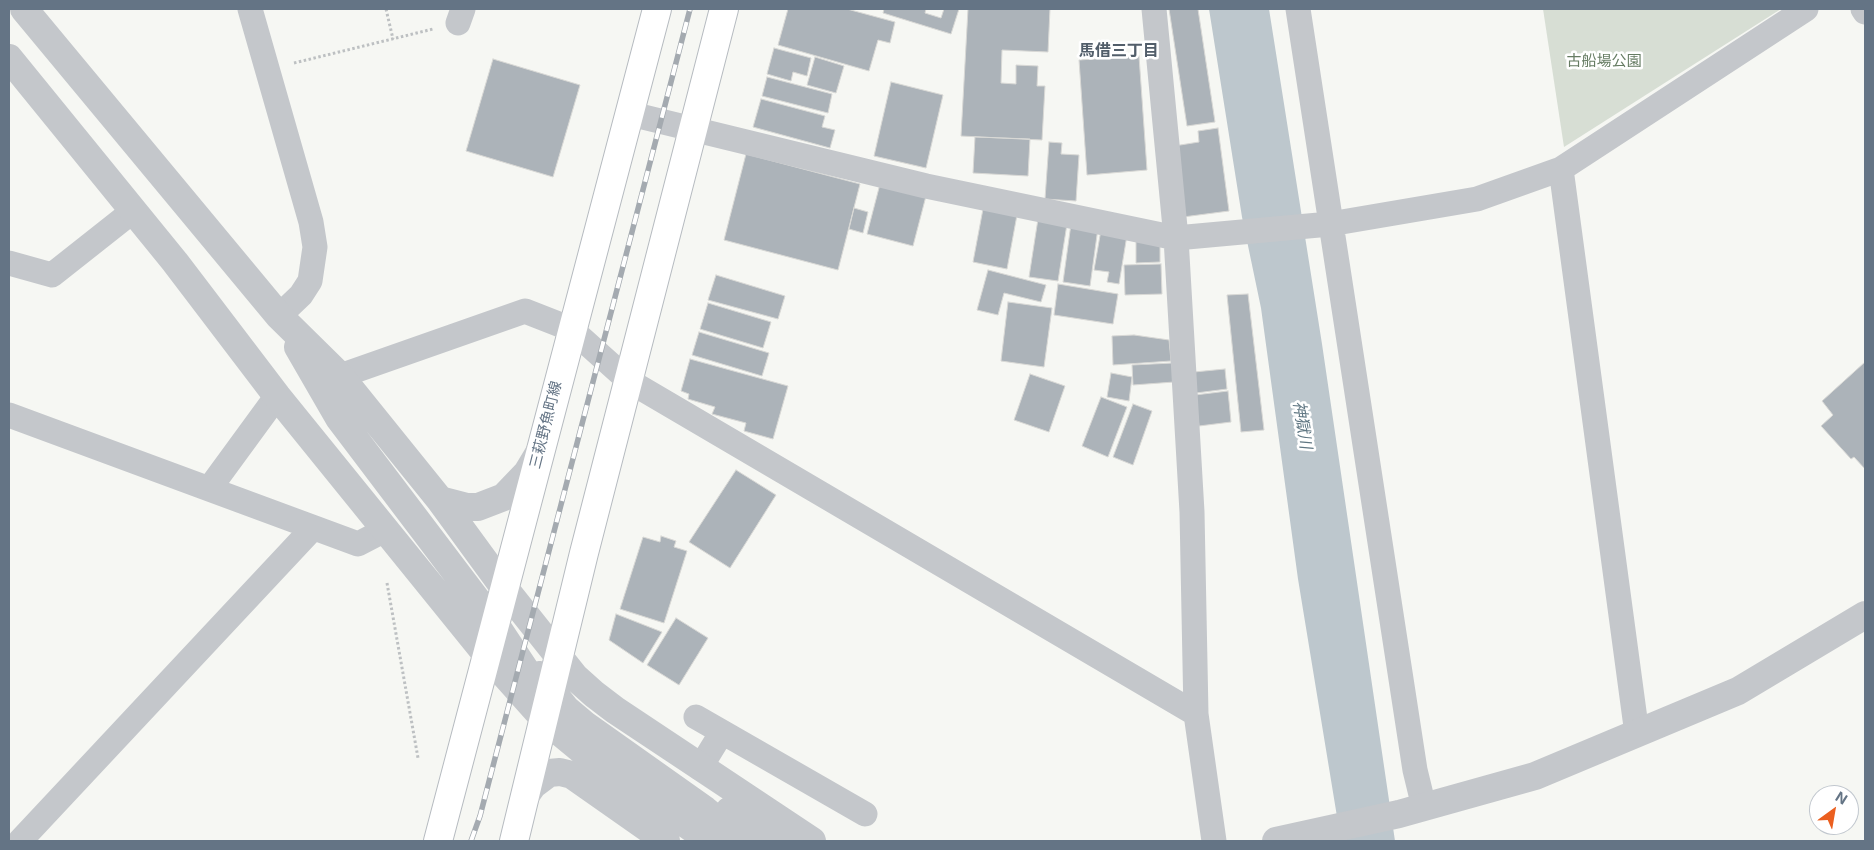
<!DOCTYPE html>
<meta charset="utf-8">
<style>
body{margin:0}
#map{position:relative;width:1874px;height:850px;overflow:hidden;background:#f6f7f3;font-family:Inter,sans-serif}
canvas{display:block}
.frame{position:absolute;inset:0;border:10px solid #647485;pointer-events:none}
.north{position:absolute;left:1809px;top:785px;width:50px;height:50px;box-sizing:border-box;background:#fff;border:1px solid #c1c7ce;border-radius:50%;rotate:32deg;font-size:14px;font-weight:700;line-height:20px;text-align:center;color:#647485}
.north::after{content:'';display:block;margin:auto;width:18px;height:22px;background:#eb5f1f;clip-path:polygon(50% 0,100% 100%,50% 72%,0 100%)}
</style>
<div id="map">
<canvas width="1874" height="850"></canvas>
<div class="frame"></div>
<div class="north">N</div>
</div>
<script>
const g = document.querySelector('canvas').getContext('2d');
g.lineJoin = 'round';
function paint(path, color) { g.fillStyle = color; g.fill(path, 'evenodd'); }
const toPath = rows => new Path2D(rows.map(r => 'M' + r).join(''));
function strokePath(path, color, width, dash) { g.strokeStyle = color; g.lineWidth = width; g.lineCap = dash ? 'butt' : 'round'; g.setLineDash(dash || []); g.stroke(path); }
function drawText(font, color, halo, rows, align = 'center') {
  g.font = font + ' Inter,"Noto Sans JP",sans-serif'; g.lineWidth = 5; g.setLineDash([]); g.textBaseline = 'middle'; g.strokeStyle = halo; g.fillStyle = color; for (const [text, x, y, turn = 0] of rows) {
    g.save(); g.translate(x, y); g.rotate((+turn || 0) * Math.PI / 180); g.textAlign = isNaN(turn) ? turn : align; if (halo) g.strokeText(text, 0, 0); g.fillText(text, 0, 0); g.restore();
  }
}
paint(toPath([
 [1543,9,1781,9,1564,147]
]), '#d7ded4');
paint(toPath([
 [1209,9,1269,9,1322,344,1395,841,1341,841,1298,579,1261,308,1242,217]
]), '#bdc7cd');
const building = toPath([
 [788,9,847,9,895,22,890,43,878,40,869,71,778,45,788,9],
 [884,9,926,9,925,13,941,18,944,9,959,9,951,34,883,13,884,9],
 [968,9,1050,9,1048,52,1002,50,1001,83,1016,84,1016,65,1038,66,1037,86,1045,86,1042,140,961,136,968,9],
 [1169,9,1198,9,1215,122,1187,126,1169,9],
 [774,48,811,58,807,76,793,72,791,81,767,74,774,48],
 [1139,56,1147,170,1087,175,1079,60,1139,56],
 [815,57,844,66,836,93,807,85,815,57],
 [493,59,580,85,553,177,466,151,493,59],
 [767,77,832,94,828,113,762,96,767,77],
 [891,82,943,95,926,168,874,156,891,82],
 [761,99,825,116,822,127,835,130,830,148,753,127,761,99],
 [1218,128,1229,211,1183,217,1174,146,1199,142,1198,131,1218,128],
 [975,137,1030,139,1028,176,973,173,975,137],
 [1049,142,1062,143,1061,154,1079,155,1076,201,1045,199,1049,142],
 [746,154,860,184,838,270,724,240,746,154],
 [880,184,926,196,913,246,867,234,880,184],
 [854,208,868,212,863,233,849,229,854,208],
 [983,209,1017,215,1007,269,973,262,983,209],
 [1038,219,1067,224,1058,281,1029,277,1038,219],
 [1071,224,1098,228,1090,286,1063,282,1071,224],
 [1101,230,1127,235,1119,284,1107,282,1109,272,1094,270,1101,230],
 [1136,240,1160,242,1160,262,1136,263,1136,240],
 [1161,264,1162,294,1125,295,1124,265,1161,264],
 [988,270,1046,285,1041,302,1004,293,998,315,977,310,988,270],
 [716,275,785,296,778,319,708,300,716,275],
 [1058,284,1118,294,1113,324,1054,315,1058,284],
 [1248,294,1264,430,1241,432,1227,295,1248,294],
 [1008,302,1052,308,1044,367,1001,361,1008,302],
 [708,303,771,322,763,348,700,329,708,303],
 [699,332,769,353,762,376,692,355,699,332],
 [1134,335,1169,340,1171,361,1113,365,1112,336,1134,335],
 [690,359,788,386,773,439,744,431,746,423,712,414,715,407,688,399,689,394,681,391,690,359],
 [1865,362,1865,469,1854,457,1851,459,1821,426,1833,415,1822,401,1865,362],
 [1173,363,1174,382,1133,385,1132,365,1173,363],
 [1225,369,1227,389,1196,393,1194,372,1225,369],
 [1111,373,1132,377,1129,401,1107,397,1111,373],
 [1030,374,1065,386,1049,432,1014,420,1030,374],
 [1228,391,1231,422,1199,426,1195,395,1228,391],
 [1101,397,1127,407,1108,457,1082,446,1101,397],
 [1133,404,1152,411,1133,465,1113,457,1133,404],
 [736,470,776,495,730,568,689,542,736,470],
 [661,536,676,541,674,547,687,551,664,623,620,609,643,537,660,542,661,536],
 [616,614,662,632,643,663,609,640,616,614],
 [676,618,708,638,679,685,647,665,676,618]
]);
paint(building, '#acb3b9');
strokePath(building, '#d8d8d5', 1);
const secondary = toPath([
 [438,841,657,9],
 [514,841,584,553,724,9]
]);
strokePath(secondary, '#b6bbc0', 30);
strokePath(toPath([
 [386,9,393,39],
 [294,63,433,29],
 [387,583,418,758]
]), '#bdc0c2', 3, [2.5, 2.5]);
strokePath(toPath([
 [250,9,311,222,315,247,310,281,301,295,279,316],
 [1154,9,1176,238,1192,512,1196,714,1214,841],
 [1298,9,1415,770,1424,807],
 [1863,9,1865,12],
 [458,23,463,9],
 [631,114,926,186,1176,238,1330,224,1477,199,1561,169,1806,9],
 [1561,169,1637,734],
 [9,263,52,275,133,211],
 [340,376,525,311,571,329,629,381,1196,714],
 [9,415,358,544,385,530],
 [209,489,277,396],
 [696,717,865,814],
 [700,768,722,732],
 [20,841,313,528]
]), '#c4c7cb', 25);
strokePath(toPath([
 [24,9,279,316,340,376,440,500,505,589,575,677,594,694,615,710,812,841],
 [9,58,175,262,277,396,486,654,545,720,579,748,710,841],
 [298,347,339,418,495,624,528,674,540,701],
 [440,500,467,507,478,507,504,497,527,473,539,453],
 [539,675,566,709,585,725,705,810,743,841],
 [526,795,533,785,549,773,560,772,572,775,666,841],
 [729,811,774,841],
 [1276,841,1399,814,1535,776,1738,691,1865,615]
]), '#c4c7cb', 28);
strokePath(secondary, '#fff', 28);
const rail = toPath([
 [471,841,480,816,690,9]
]);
strokePath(rail, '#a4aab0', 5.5);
strokePath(rail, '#fff', 4, [11]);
drawText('15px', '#667c63', '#fff', [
 ["古船場公園",1604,61]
]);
drawText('15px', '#647485', '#fff', [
 ["三萩野魚町線",546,425,-76]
]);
drawText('bold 16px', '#525e6a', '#fff', [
 ["馬借三丁目",1119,51]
]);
drawText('italic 16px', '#5f7682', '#fff', [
 ["神獄川",1302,425,81]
]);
</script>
